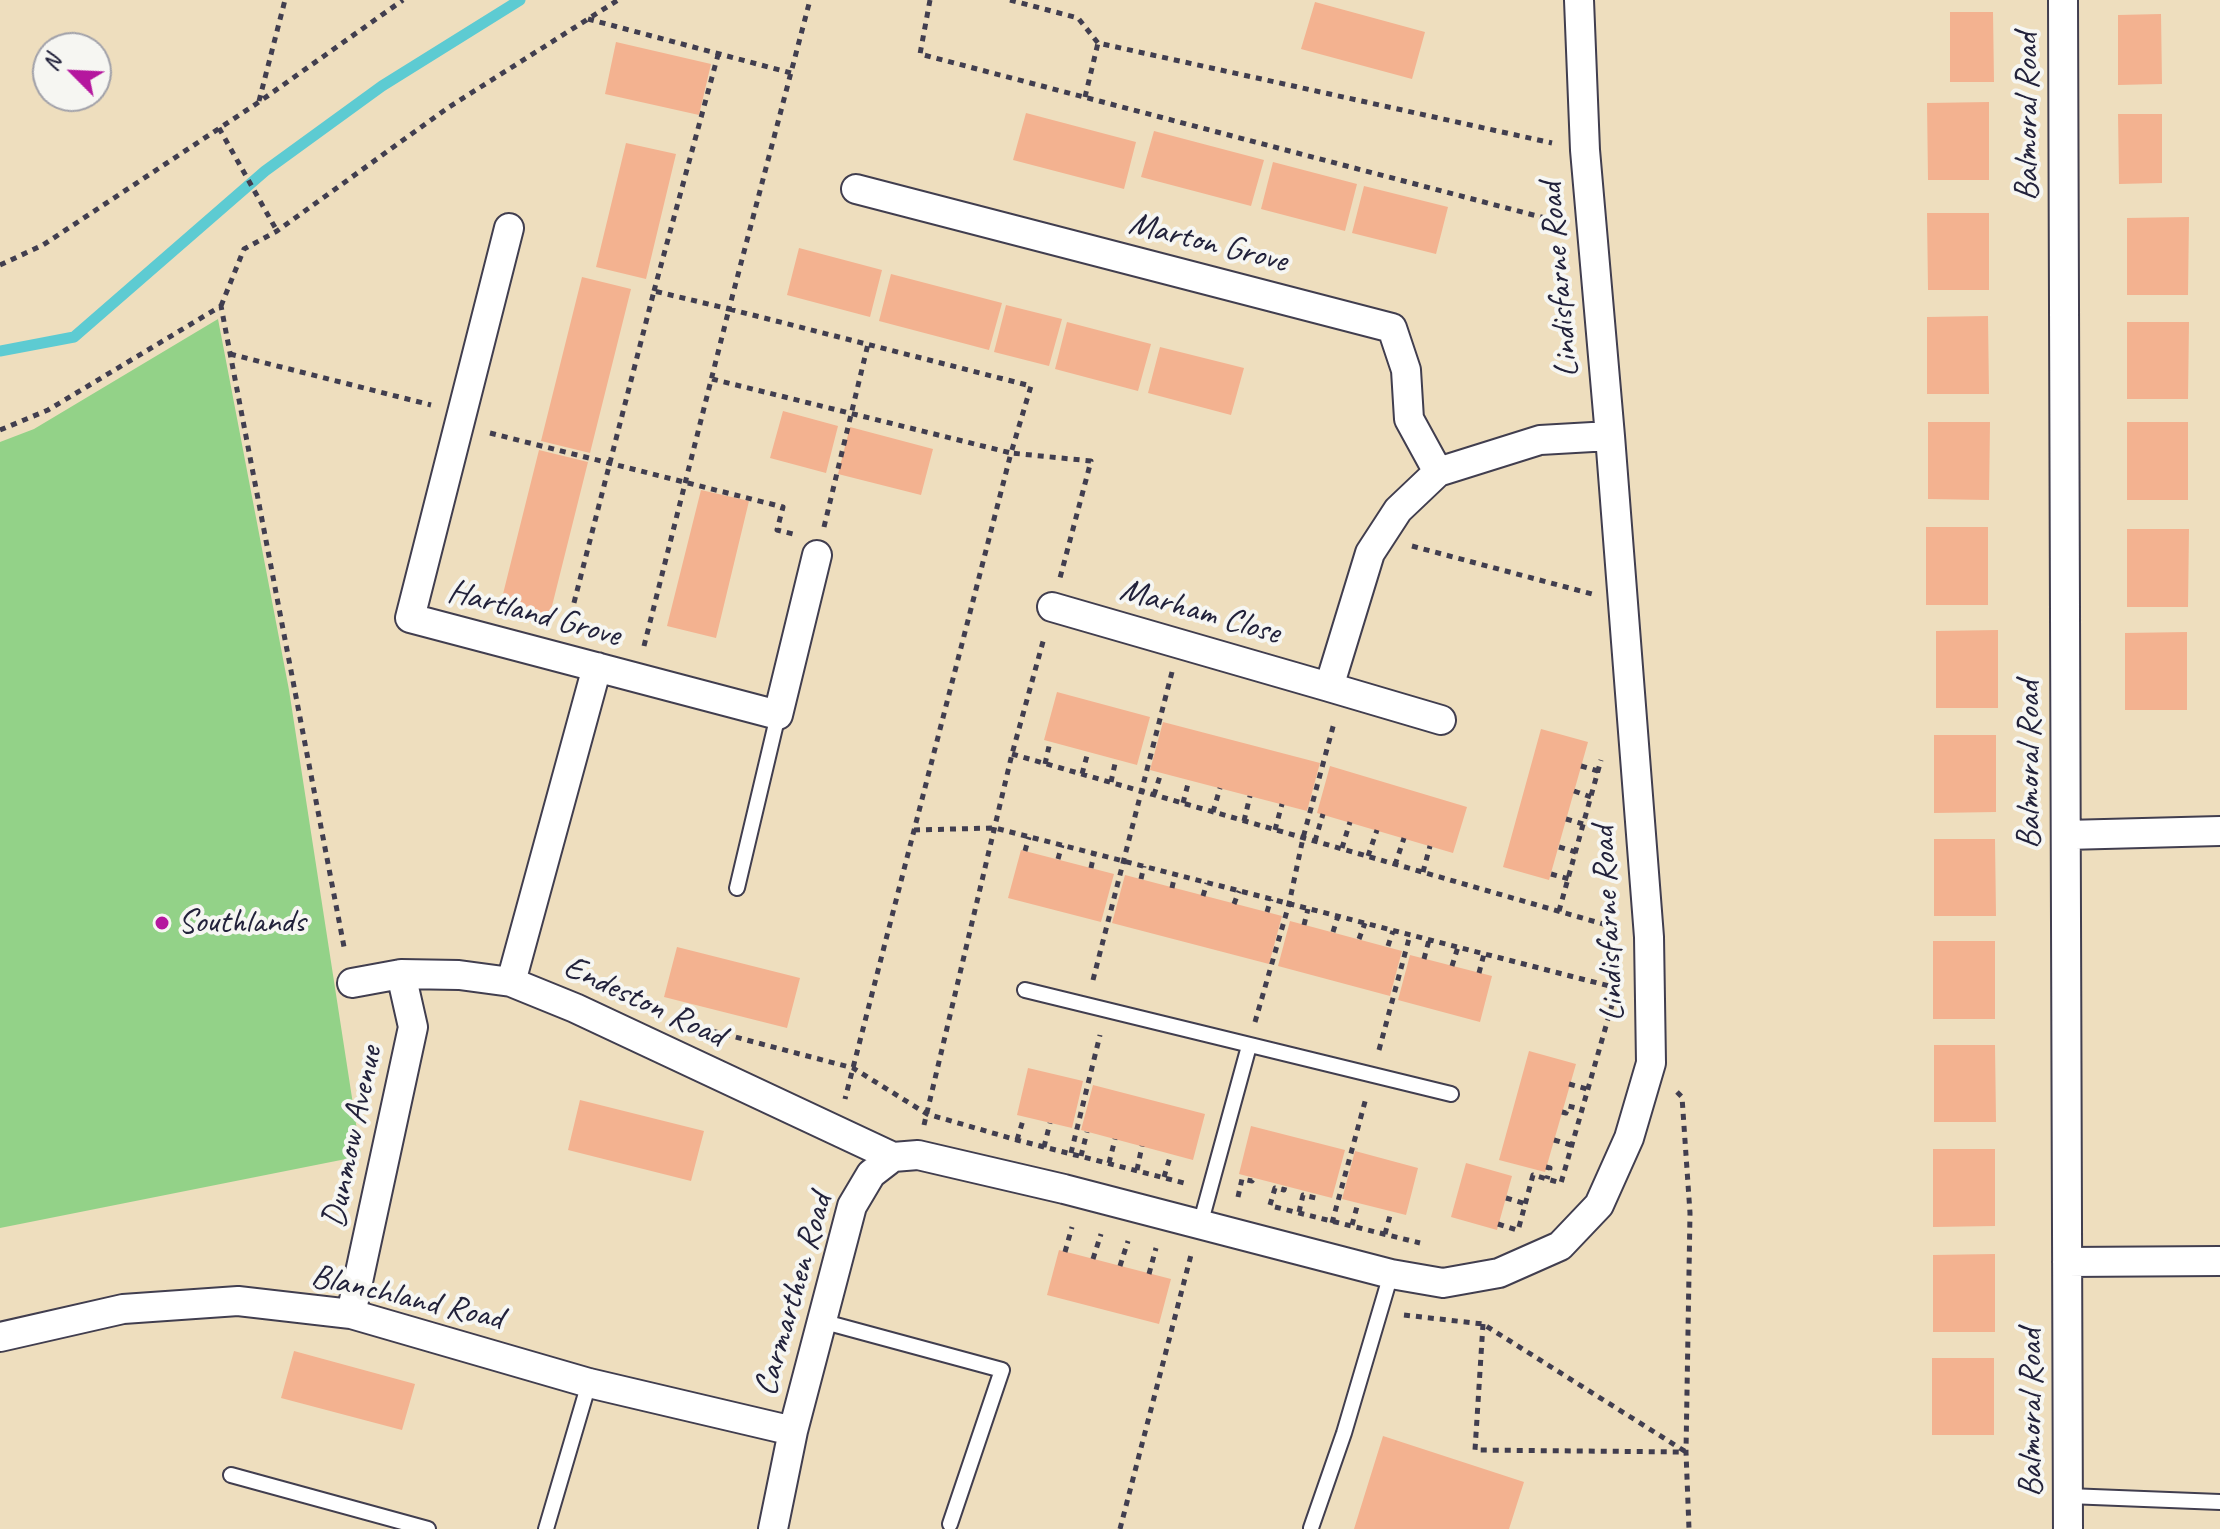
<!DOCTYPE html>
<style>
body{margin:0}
#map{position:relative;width:2220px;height:1529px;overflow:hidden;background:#eedebe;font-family:Caveat,sans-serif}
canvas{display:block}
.north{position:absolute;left:32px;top:32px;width:80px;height:80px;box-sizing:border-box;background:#f6f6f2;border:2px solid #a1a1a9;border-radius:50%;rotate:294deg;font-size:22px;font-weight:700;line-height:32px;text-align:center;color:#22223b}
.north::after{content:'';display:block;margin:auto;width:28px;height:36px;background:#b5179e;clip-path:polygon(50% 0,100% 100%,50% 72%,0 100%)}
</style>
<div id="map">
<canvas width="2220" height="1529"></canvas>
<div class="north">N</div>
</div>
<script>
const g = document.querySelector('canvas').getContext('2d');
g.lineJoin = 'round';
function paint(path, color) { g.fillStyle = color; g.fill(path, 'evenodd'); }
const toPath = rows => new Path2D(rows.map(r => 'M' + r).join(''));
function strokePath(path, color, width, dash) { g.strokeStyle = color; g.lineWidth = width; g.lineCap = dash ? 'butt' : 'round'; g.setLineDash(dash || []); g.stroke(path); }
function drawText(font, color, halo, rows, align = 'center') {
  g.font = font + ' Caveat,sans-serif'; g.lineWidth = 8; g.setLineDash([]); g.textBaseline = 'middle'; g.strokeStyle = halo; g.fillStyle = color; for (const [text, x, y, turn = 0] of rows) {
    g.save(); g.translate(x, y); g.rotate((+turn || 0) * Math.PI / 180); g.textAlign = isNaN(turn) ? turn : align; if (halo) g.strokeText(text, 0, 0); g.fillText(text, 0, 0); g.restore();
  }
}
paint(toPath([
 [218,319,289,690,361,1156,0,1228,0,442,34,429]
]), '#93d288');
strokePath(toPath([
 [0,351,74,337,265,171,382,86,520,0]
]), '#5dcbd2', 11);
paint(toPath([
 [1315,2,1425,32,1412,79,1301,49],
 [1950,12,1993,12,1994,82,1950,82],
 [2161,14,2162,84,2118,85,2118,15],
 [616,42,711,64,699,115,605,94],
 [1989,102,1989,180,1928,180,1927,103],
 [1026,113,1136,142,1124,189,1013,160],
 [2118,114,2162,114,2162,183,2119,184],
 [1154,131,1264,160,1251,206,1141,177],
 [626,143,676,154,646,279,596,267],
 [1273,162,1357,184,1345,231,1261,209],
 [1364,186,1448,207,1436,254,1352,233],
 [1927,213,1989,213,1989,290,1928,290],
 [2189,217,2188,295,2127,295,2127,218],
 [799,248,882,270,870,317,787,295],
 [891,274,1002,303,989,350,879,321],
 [582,277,631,289,590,453,541,441],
 [1006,305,1062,319,1049,366,994,352],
 [1988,316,1989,394,1927,394,1927,317],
 [1067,322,1151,344,1138,391,1055,369],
 [2127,322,2189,322,2188,399,2127,399],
 [1160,347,1244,368,1231,415,1148,393],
 [783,411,838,426,826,473,770,458],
 [1928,422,1990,422,1989,500,1928,499],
 [2127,422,2188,422,2188,500,2127,500],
 [850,427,933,449,921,495,838,474],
 [539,450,588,462,547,626,498,614],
 [701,490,749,501,716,638,667,626],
 [1926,527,1988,527,1988,605,1926,605],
 [2127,529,2189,529,2188,607,2127,607],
 [1998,630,1998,708,1936,708,1936,631],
 [2187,632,2187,710,2125,710,2125,633],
 [1057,692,1150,717,1137,765,1044,740],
 [1163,722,1320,763,1307,811,1150,770],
 [1541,729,1588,742,1549,880,1503,867],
 [1934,735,1996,735,1996,812,1934,813],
 [1330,766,1467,807,1453,853,1317,813],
 [1934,839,1995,839,1996,916,1934,916],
 [1021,850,1114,874,1101,922,1008,898],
 [1125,875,1282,916,1269,964,1112,923],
 [1290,921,1402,951,1390,996,1278,966],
 [1933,941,1995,941,1995,1019,1933,1019],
 [677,947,800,978,787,1028,664,997],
 [1410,955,1492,976,1480,1022,1398,1000],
 [1934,1045,1995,1045,1996,1122,1934,1122],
 [1529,1051,1576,1064,1545,1172,1499,1160],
 [1028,1068,1083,1081,1072,1128,1017,1115],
 [1093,1085,1205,1114,1193,1160,1081,1130],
 [580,1100,704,1131,691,1181,568,1150],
 [1251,1126,1345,1150,1332,1198,1239,1174],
 [1933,1149,1995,1149,1995,1226,1933,1227],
 [1355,1151,1418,1168,1406,1215,1342,1199],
 [1466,1163,1512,1176,1497,1230,1451,1217],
 [1059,1250,1171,1279,1159,1324,1047,1295],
 [1995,1254,1995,1332,1933,1332,1933,1255],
 [294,1351,415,1384,402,1430,281,1398],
 [1932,1358,1994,1358,1994,1435,1932,1435],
 [1383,1436,1524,1482,1509,1529,1354,1529]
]), '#f3b290');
const lane = toPath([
 [737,888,778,715],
 [1025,990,1451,1094],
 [1200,1225,1249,1046],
 [821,1321,1002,1370,950,1524],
 [231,1475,428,1529],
 [2068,1496,2220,1502],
 [1311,1528,1344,1433,1391,1274],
 [546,1529,589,1383]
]);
const street = toPath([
 [2063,0,2068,1529],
 [856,189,1392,328,1406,370,1409,419,1438,472],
 [509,228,410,618,778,715,817,555],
 [1052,607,1329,687,1370,553,1398,510,1438,472,1540,440,1610,436],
 [1329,687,1441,720],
 [2066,835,2220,831],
 [511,982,597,667],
 [352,983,401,974,459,975,511,982,575,1008,893,1157],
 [2067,1262,2220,1261],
 [351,1314,413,1027,401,974],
 [0,1337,123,1309,238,1301,351,1314,589,1383,793,1431],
 [773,1529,793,1431,852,1206,871,1174,893,1157,918,1155,1064,1189,1391,1274,1443,1283,1499,1273,1560,1246,1599,1205,1629,1138,1651,1063,1649,937,1610,436,1585,150,1579,0]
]);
strokePath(lane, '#413e4f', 18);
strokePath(street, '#413e4f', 32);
strokePath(toPath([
 [930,0,920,54,1560,222],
 [1010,0,1078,18,1098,43,1552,143],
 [588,19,791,73],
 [1085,97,1098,43],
 [259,101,285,0],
 [219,128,277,231],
 [0,265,43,245,259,102,403,0],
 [654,291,718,55],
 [221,306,244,249,277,231,449,107,618,0],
 [230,354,431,405],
 [712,379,1011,453,845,1099],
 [0,430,48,410,221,306,345,952],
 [490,433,783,507,777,530,793,534],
 [824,527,868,344],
 [1412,546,1592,594],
 [568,626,654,291,729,309,810,0],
 [644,646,729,309,1031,386,1011,453,1091,461,1060,578],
 [1012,754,1617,928],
 [1045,764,1050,742],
 [1581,766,1598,771],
 [1082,774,1088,752],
 [1111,782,1116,759],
 [1574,791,1591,797],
 [1154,795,1161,773],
 [1183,803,1189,780],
 [1213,812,1220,788],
 [1566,819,1583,824],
 [1244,821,1250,796],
 [914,830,995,828,1617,988],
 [1275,830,1282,804],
 [1315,841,1323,814],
 [1559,847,1576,852],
 [1342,848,1350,822],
 [1025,851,1029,837],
 [1368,856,1377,830],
 [1058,859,1062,845],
 [1395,865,1404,838],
 [1091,868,1094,854],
 [1423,872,1430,846],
 [1551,874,1569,879],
 [1141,879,1144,866],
 [1172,888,1175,874],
 [1203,896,1207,883],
 [1234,904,1239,891],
 [1559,911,1601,760],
 [1267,912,1271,899],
 [1304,925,1308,909],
 [1333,932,1338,916],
 [1359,939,1365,923],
 [1388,946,1393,931],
 [1424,959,1429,940],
 [1452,966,1458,947],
 [1479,973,1484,954],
 [1093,980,1172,672],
 [1255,1022,1289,904,1303,838,1334,723],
 [701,1028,853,1068,927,1114,1017,1140,1188,1184],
 [1379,1050,1410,935],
 [1569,1084,1587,1089],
 [1677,1092,1682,1097,1690,1213,1686,1452,1689,1529],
 [1562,1112,1566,1113,1568,1106,1581,1109],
 [924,1125,1012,754,1044,638],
 [1017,1140,1024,1117],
 [1554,1140,1571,1145],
 [1044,1147,1050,1123],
 [1071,1153,1100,1035],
 [1081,1156,1087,1132],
 [1109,1163,1115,1139],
 [1546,1167,1550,1168,1547,1179],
 [1137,1170,1142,1146],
 [1164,1177,1171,1154],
 [1238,1197,1242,1179,1252,1181,1254,1178],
 [1506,1198,1526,1204],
 [1270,1205,1275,1188,1284,1190,1285,1186],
 [1275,1207,1420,1243],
 [1299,1212,1303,1195,1316,1198,1317,1194],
 [1332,1223,1366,1098],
 [1498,1224,1517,1230],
 [1352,1225,1358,1203],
 [1519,1227,1533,1175,1561,1183,1616,991],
 [1385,1234,1391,1212],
 [1065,1252,1072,1227],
 [1093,1259,1101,1234],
 [1120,1266,1128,1241],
 [1149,1274,1156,1248],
 [1404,1315,1483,1324,1686,1452],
 [1483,1324,1475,1450,1685,1452],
 [1120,1529,1191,1255]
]), '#413e4f', 5, [6, 6]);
strokePath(lane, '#fff', 14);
strokePath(street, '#fff', 28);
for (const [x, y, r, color] of [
 [162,923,8,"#b5179e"]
]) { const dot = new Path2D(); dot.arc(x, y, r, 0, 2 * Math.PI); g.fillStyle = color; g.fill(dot); strokePath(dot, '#f6f6f2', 3); }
drawText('34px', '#22223b', '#f6f6f2', [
 ["Balmoral Road",2028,117,-90],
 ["Marton Grove",1208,243,14],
 ["Lindisfarne Road",1560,280,-95],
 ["Marham Close",1200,612,16],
 ["Hartland Grove",534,614,15],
 ["Balmoral Road",2030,765,-90],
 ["Lindisfarne Road",1609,924,-93],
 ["Endeston Road",644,1002,25],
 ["Dunmow Avenue",353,1137,-78],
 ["Carmarthen Road",794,1295,-74],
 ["Blanchland Road",407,1298,13],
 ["Balmoral Road",2032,1413,-90]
]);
drawText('34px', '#22223b', '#f6f6f2', [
 ["Southlands",178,923]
], 'left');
</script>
